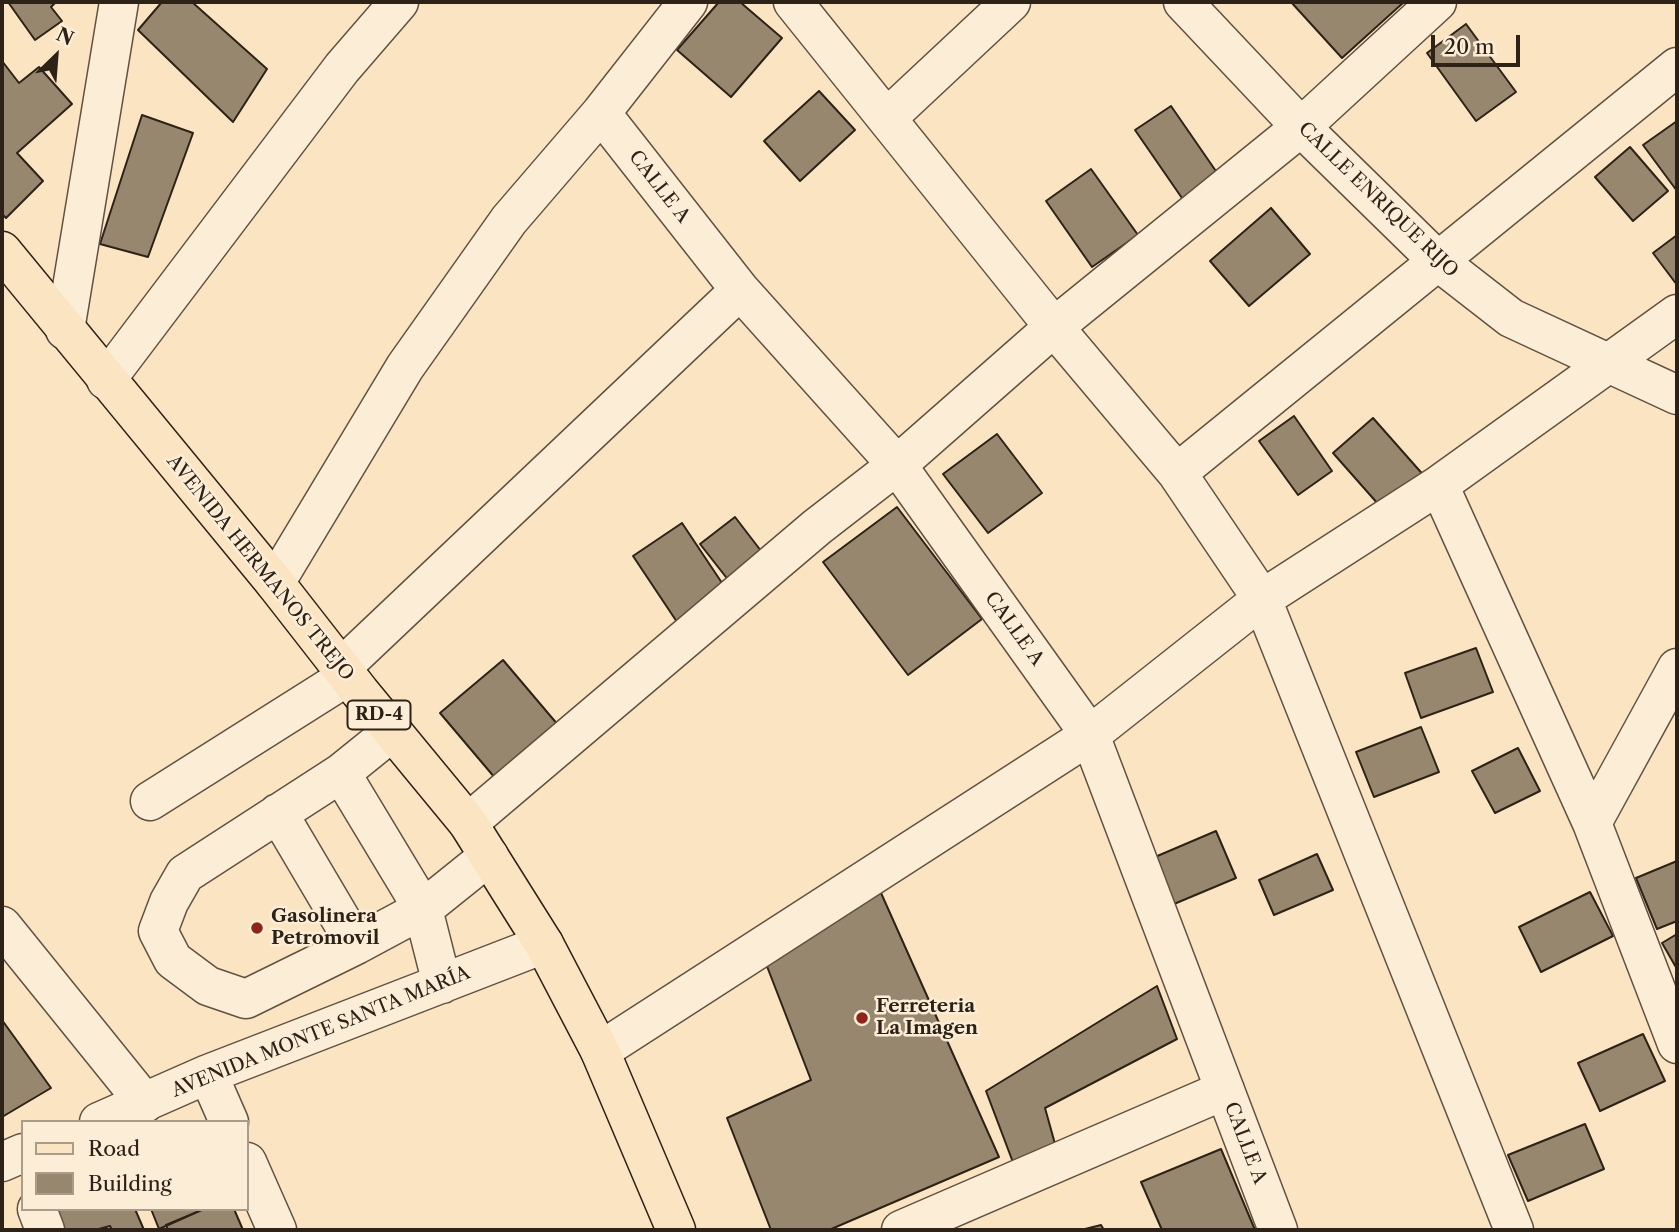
<!DOCTYPE html>
<meta charset="utf-8">
<style>
body{margin:0}
#map{position:relative;width:1679px;height:1232px;overflow:hidden;background:#fbe4c1;font-family:"Libre Caslon Text",serif}
canvas{display:block}
.frame{position:absolute;inset:0;border:4px solid #2c2217;pointer-events:none}
.legend{position:absolute;left:21px;top:1120px;width:228px;height:91px;box-sizing:border-box;background:#fcedd7;border:2px solid #a99c8a;margin:0;padding:9px 12px;list-style:none;font-size:21px;color:#2c2217}
.legend li{display:flex;align-items:center;gap:14px;height:35px}
.legend b{width:35px;border:2px solid #a99c8a}
.north{position:absolute;left:21px;top:21px;width:70px;height:70px;-webkit-text-stroke:5px #fcedd7;paint-order:stroke;rotate:25deg;font-size:19px;font-weight:700;line-height:28px;text-align:center;color:#2c2217}
.north::after{content:'';display:block;margin:auto;width:24px;height:32px;background:#2c2217;clip-path:polygon(50% 0,100% 100%,50% 72%,0 100%)}
.scale{position:absolute;left:1431px;top:35px;width:89px;height:32px;box-sizing:border-box;border:4px solid #2c2217;border-top:0;padding-left:9px;font-size:21px;line-height:24px;white-space:nowrap;color:#2c2217;-webkit-text-stroke:5px #fcedd7;paint-order:stroke}
</style>
<div id="map">
<canvas width="1679" height="1232"></canvas>
<div class="frame"></div>
<ul class="legend">
<li><b style="height:9px;background:#fbe4c1"></b>Road</li>
<li><b style="height:19px;background:#98876f"></b>Building</li>
</ul>
<div class="north">N</div>
<div class="scale">20 m</div>
</div>
<script>
const g = document.querySelector('canvas').getContext('2d');
g.lineJoin = 'round';
function paint(path, color) { g.fillStyle = color; g.fill(path, 'evenodd'); }
const toPath = rows => new Path2D(rows.map(r => 'M' + r).join(''));
function strokePath(path, color, width, dash) { g.strokeStyle = color; g.lineWidth = width; g.lineCap = dash ? 'butt' : 'round'; g.setLineDash(dash || []); g.stroke(path); }
function drawText(font, color, halo, rows, align = 'center') {
  g.font = font + ' "Libre Caslon Text",serif'; g.lineWidth = 5; g.setLineDash([]); g.textBaseline = 'middle'; g.strokeStyle = halo; g.fillStyle = color; for (const [text, x, y, turn = 0] of rows) {
    g.save(); g.translate(x, y); g.rotate((+turn || 0) * Math.PI / 180); g.textAlign = isNaN(turn) ? turn : align; if (halo) g.strokeText(text, 0, 0); g.fillText(text, 0, 0); g.restore();
  }
}
const building = toPath([
 [8,2,56,2,51,7,62,21,35,40,8,2],
 [162,2,192,2,267,69,233,122,138,30,162,2],
 [719,2,740,2,782,38,731,97,677,50,719,2],
 [1291,2,1404,2,1342,58,1291,2],
 [1466,24,1516,92,1476,121,1427,53,1466,24],
 [2,61,19,83,39,67,72,104,17,153,43,181,6,218,2,214,2,61],
 [819,91,855,130,800,181,764,141,819,91],
 [1171,106,1220,177,1184,201,1135,130,1171,106],
 [142,115,193,133,148,257,100,244,142,115],
 [1677,121,1677,191,1643,145,1677,121],
 [1630,147,1668,191,1633,221,1595,177,1630,147],
 [1091,169,1138,235,1092,267,1046,201,1091,169],
 [1271,208,1310,254,1249,306,1210,261,1271,208],
 [1677,235,1677,285,1653,253,1677,235],
 [1294,416,1332,471,1298,495,1259,441,1294,416],
 [1373,418,1426,478,1386,513,1333,453,1373,418],
 [997,434,1042,493,988,533,943,474,997,434],
 [897,507,982,619,908,675,823,562,897,507],
 [735,517,768,560,733,586,700,544,735,517],
 [682,523,726,589,677,622,633,556,682,523],
 [1476,648,1493,692,1421,718,1405,673,1476,648],
 [503,660,564,732,501,785,440,713,503,660],
 [1421,727,1439,772,1374,797,1356,752,1421,727],
 [1518,748,1540,791,1495,813,1472,771,1518,748],
 [1216,831,1236,878,1174,904,1155,857,1216,831],
 [1317,854,1333,890,1274,915,1259,880,1317,854],
 [1677,861,1677,921,1657,929,1636,878,1677,861],
 [877,884,999,1157,829,1230,771,1230,727,1118,811,1080,763,956,877,884],
 [1590,892,1613,936,1541,972,1519,927,1590,892],
 [1677,934,1677,969,1662,943,1677,934],
 [1157,986,1177,1039,1045,1108,1057,1151,1014,1165,986,1091,1157,986],
 [2,1020,51,1088,2,1117,2,1020],
 [1643,1034,1665,1081,1600,1111,1578,1063,1643,1034],
 [1585,1124,1604,1169,1528,1201,1508,1155,1585,1124],
 [1221,1149,1255,1230,1162,1230,1141,1182,1221,1149],
 [56,1209,135,1209,144,1230,112,1230,110,1226,95,1230,64,1230,56,1209],
 [151,1209,204,1209,159,1229,151,1209],
 [204,1209,234,1209,243,1230,168,1230,166,1225,204,1209],
 [1101,1225,1104,1230,1081,1230,1101,1225]
]);
paint(building, '#98876f');
strokePath(building, '#2c2217', 2);
const minor = toPath([
 [793,2,1054,327,1177,473,1262,599,1514,1230],
 [1183,2,1301,127,1439,262,1511,318,1677,395],
 [601,113,740,290,897,465,1090,735,1278,1230],
 [887,118,1011,2],
 [65,330,119,2],
 [106,380,342,68,399,2],
 [1177,473,1677,67],
 [1439,485,1592,823,1677,1044],
 [275,583,405,367,509,220,601,113,688,2],
 [341,668,740,290],
 [341,773,423,909,356,945,246,999,208,986,173,960,158,931,169,902,185,874,341,773],
 [341,773,393,731],
 [150,801,348,676],
 [278,813,356,945],
 [468,823,817,527,897,465,1054,327,1301,127,1437,2],
 [1592,823,1677,668],
 [2,926,145,1103],
 [442,984,423,909,489,856],
 [600,1051,1090,735,1262,599,1439,485,1677,314],
 [208,1074,229,1122],
 [99,1122,208,1074,544,944],
 [2,1162,23,1153],
 [247,1162,277,1230],
 [37,1209,45,1230],
 [901,1230,1225,1090]
]);
const major = toPath([
 [2,251,275,583,360,692,468,823,544,944,600,1051,676,1230]
]);
strokePath(minor, '#605242', 41);
strokePath(major, '#2c2217', 41);
strokePath(minor, '#fcedd7', 38);
strokePath(major, '#fbe4c1', 38);
for (const [x, y, r, color] of [
 [257,928,7,"#8f2418"],
 [862,1018,7,"#8f2418"]
]) { const dot = new Path2D(); dot.arc(x, y, r, 0, 2 * Math.PI); g.fillStyle = color; g.fill(dot); strokePath(dot, '#fcedd7', 2.5); }
for (const [x, y, w] of [
 [379,715,63]
]) { const box = new Path2D(); box.roundRect(x - w / 2, y - 14.5, w, 29, 5); g.fillStyle = '#fcedd7'; g.fill(box); strokePath(box, '#2c2217', 2); }
drawText('bold 18px', '#2c2217', null, [
 ["RD-4",379,715]
]);
drawText('19px', '#2c2217', '#fcedd7', [
 ["CALLE A",659,187,52],
 ["CALLE ENRIQUE RIJO",1378,200,44],
 ["AVENIDA HERMANOS TREJO",260,568,51],
 ["CALLE A",1014,629,54],
 ["AVENIDA MONTE SANTA MARÍA",321,1032,-22],
 ["CALLE A",1245,1143,69]
]);
drawText('bold 19px', '#2c2217', '#fcedd7', [
 ["Gasolinera",271,917],
 ["Petromovil",271,939],
 ["Ferreteria",876,1007],
 ["La Imagen",876,1029]
], 'left');
</script>
